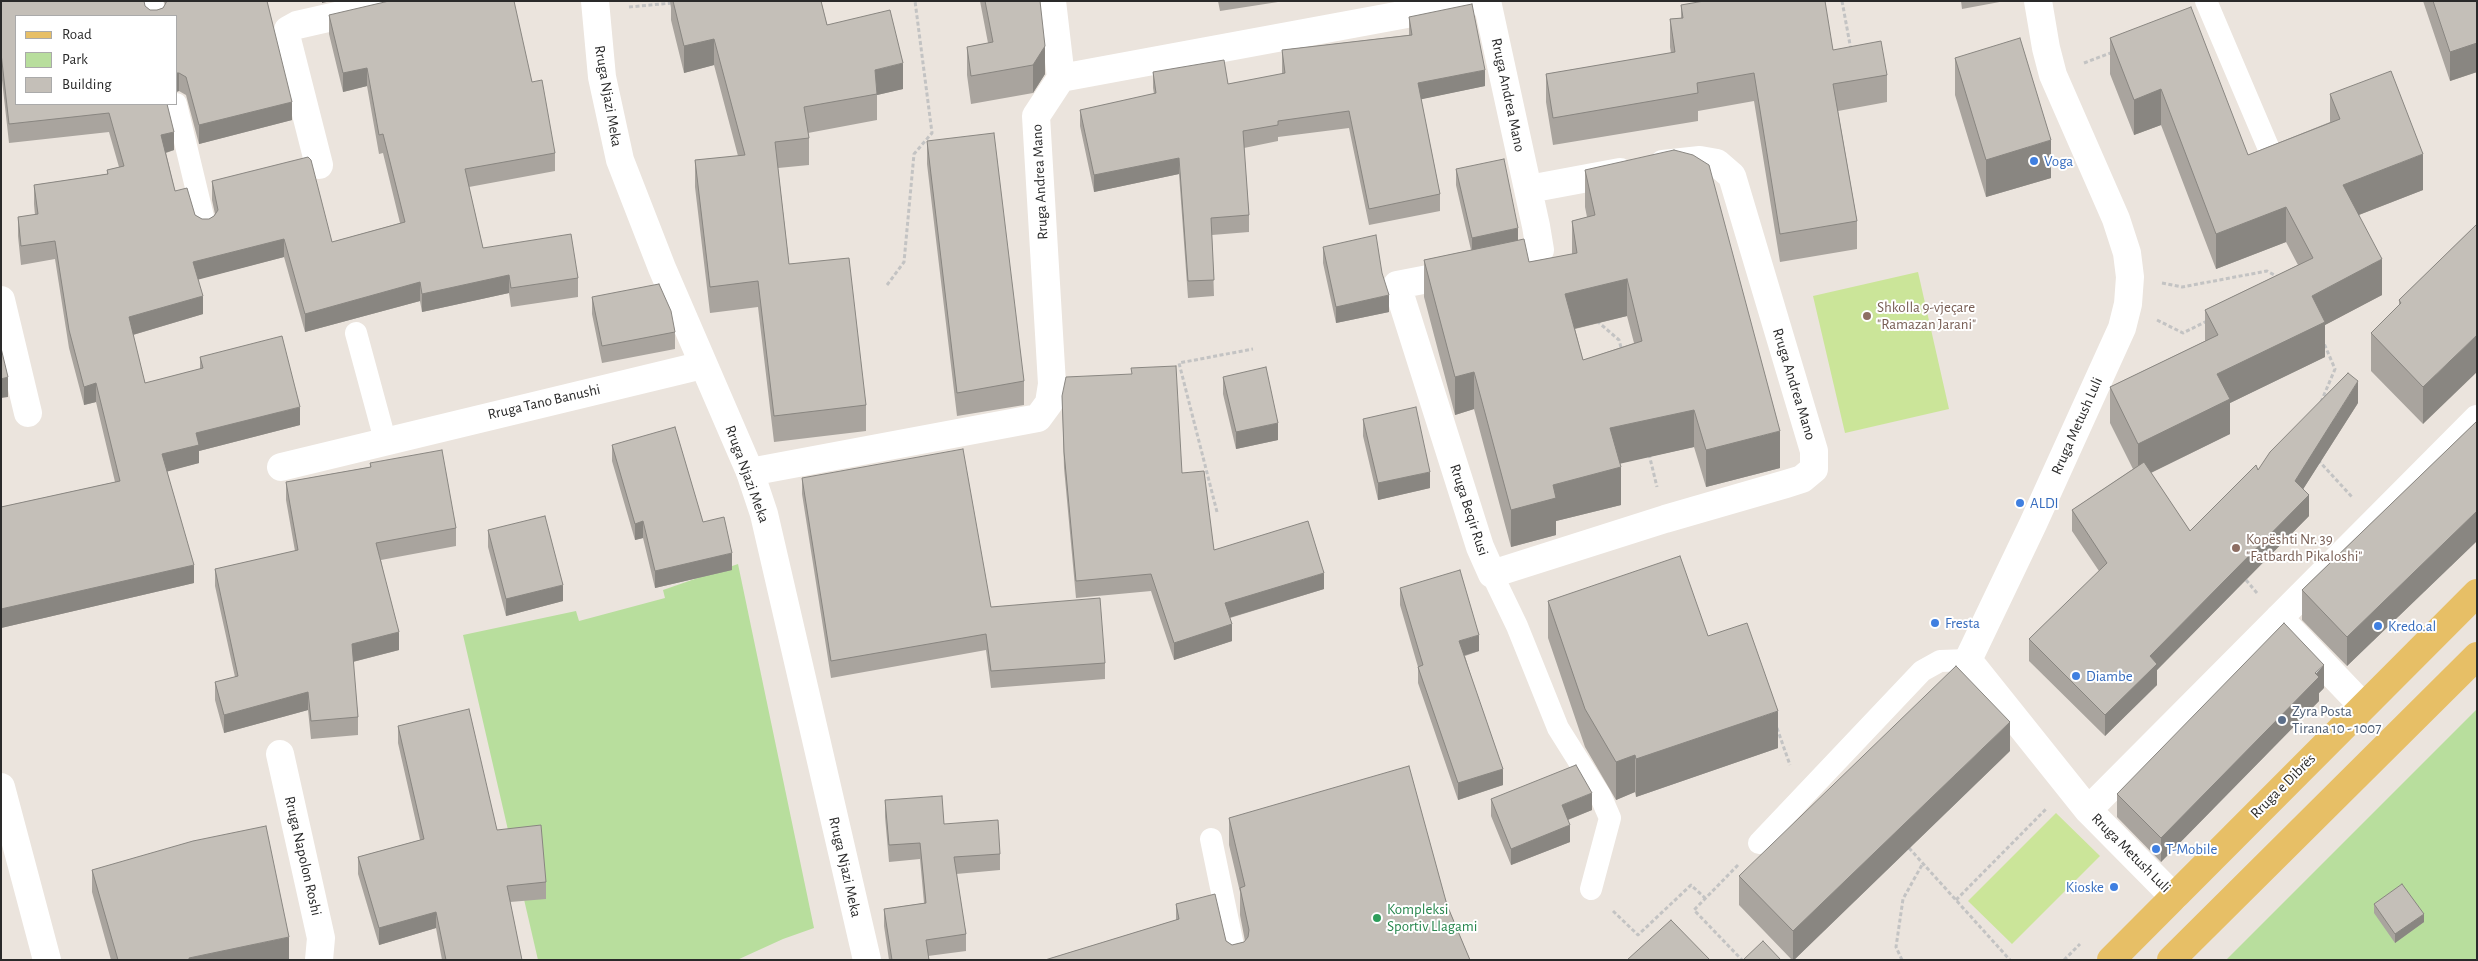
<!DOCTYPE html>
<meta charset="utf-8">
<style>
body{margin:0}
#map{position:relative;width:2478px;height:961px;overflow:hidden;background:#ebe4dd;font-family:"Alegreya Sans",sans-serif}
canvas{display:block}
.frame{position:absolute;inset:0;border:2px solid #2a2a2a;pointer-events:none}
.legend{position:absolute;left:15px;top:15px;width:162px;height:90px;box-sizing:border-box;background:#fff;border:1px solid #aaa;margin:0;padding:6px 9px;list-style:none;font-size:15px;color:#2a2a2a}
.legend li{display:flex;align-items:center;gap:10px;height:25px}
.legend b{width:25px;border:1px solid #aaa}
</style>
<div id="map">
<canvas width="2478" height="961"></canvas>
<div class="frame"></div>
<ul class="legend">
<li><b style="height:6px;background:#e7bf66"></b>Road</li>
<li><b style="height:14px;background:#b8de9d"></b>Park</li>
<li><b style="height:14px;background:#c4bfb8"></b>Building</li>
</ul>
</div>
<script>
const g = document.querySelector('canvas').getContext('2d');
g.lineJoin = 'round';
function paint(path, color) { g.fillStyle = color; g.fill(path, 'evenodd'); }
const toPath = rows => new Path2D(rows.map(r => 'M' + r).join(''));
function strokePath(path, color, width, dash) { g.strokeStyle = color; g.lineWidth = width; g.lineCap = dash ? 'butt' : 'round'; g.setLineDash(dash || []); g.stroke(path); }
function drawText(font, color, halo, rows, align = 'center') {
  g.font = font + ' "Alegreya Sans",sans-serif'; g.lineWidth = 4; g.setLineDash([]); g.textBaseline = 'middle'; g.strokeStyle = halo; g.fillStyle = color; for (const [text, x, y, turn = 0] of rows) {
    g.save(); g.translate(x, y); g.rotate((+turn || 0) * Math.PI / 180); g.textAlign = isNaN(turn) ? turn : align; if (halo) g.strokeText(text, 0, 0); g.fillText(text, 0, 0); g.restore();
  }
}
paint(toPath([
 [738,564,814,928,783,939,737,960,538,960,463,635,576,611,579,621,665,598,663,590],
 [2477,709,2477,960,2226,960]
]), '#b8de9d');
paint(toPath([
 [1918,272,1949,409,1845,433,1813,296],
 [2056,813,2100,856,2012,944,1968,901]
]), '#cbe599');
strokePath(toPath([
 [1842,1,1851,50],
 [629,7,672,3],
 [2084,63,2113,52],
 [2162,283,2182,287,2267,271,2278,277],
 [887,285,904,262,914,154,932,133,915,1],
 [2157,320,2183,333,2207,321],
 [1597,321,1619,340,1622,351],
 [2321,402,2335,369,2323,341],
 [1649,454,1657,487],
 [2318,460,2353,498],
 [1217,512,1179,363,1253,349],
 [2246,580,2257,593],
 [1777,728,1790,765],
 [1909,848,2010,960],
 [1738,865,1694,910,1742,960],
 [1956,900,2046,809],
 [1613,911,1638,935,1691,885,1705,898],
 [1902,960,1896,947,1903,899,1923,863],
 [2064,960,2080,944]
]), '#c3c3c3', 3, [4, 2.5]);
strokePath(toPath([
 [152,1,155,16],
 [2206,1,2269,149],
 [176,104,205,225],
 [356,333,385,440],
 [1492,574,1517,626,1558,728,1600,795,1610,818,1591,889],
 [1211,839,1236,960],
 [1759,843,1922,671,1940,661,1968,660]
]), '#fff', 22);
strokePath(toPath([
 [1052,1,1061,78],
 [1487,1,1536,226,1540,250,1521,261,1397,285,1480,547,1492,574,1665,519,1786,484,1802,479,1814,469,1814,451,1732,176,1717,163,1700,160,1663,164],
 [2038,1,2046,48,2053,75,2116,219,2127,253,2130,277,2128,304,2122,328,2033,524,1968,660,2088,810,2174,897],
 [319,165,287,39,288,30,297,25,402,1],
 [1529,189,1620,172],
 [1,300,28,413],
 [281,467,703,365],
 [750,472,1038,418,1049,403,1052,384,1036,116,1061,78,1477,1],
 [2279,618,2362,705],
 [280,754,321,938,319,960],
 [1,787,47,960],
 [2088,810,2477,419]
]), '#fff', 28);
strokePath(toPath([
 [595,1,602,77,620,160,662,268,750,472,764,514,867,960]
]), '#fff', 28);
strokePath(toPath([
 [2111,960,2477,593],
 [2171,960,2477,656]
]), '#e7bf66', 28);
paint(toPath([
 [1,1,145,6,150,10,157,10,163,8,165,5,164,1,267,1,292,120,199,144,186,95,179,91,176,92,176,16,16,16,167,104,174,150,166,153,175,191,195,215,202,219,209,219,214,216,215,214,212,200,212,181,332,242,400,223,383,153,379,154,367,86,343,92,329,34,329,15,532,82,555,153,555,171,469,187,483,248,578,278,578,297,511,307,509,293,422,312,420,301,305,332,284,257,198,279,203,314,133,335,145,383,200,369,200,357,300,425,199,451,199,463,167,471,194,583,1,628,1,507,115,482,96,402,84,405,69,348,55,259,21,265,18,236,18,217,35,215,34,204,34,185,107,174,107,170,119,167,109,132,9,143,1,71],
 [670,1,821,1,827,25,903,89,877,95,877,120,808,133,809,138,809,165,778,168,789,264,866,405,866,431,774,442,758,307,710,313,695,187,695,160,738,156,714,65,684,73,671,20,671,8],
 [980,1,1040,1,1045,74,1033,93,971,104,967,75,967,47,988,43],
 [1218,1,1278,1,1278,2,1220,11],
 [1961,1,2005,1,1962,9],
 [2423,1,2477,1,2477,72,2450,81],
 [1681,5,1833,50,1887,75,1887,102,1838,111,1857,221,1857,249,1780,262,1754,101,1698,111,1698,121,1553,145,1546,102,1546,74,1671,53,1670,47,1670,19,1681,18],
 [1409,17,1485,86,1421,99,1440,194,1440,211,1369,225,1349,128,1278,137,1278,141,1244,148,1249,215,1249,232,1212,235,1214,296,1188,298,1179,174,1094,192,1080,126,1080,110,1154,94,1153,88,1153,72,1228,84,1282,74,1282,50,1409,35],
 [2110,38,2248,155,2330,122,2330,94,2423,190,2359,215,2382,295,2325,325,2325,357,2230,403,2230,434,2151,473,2190,531,2258,470,2358,403,2303,489,2309,516,2157,670,2157,685,2105,736,2029,661,2029,639,2099,571,2072,531,2072,510,2133,469,2110,423,2110,387,2205,341,2205,310,2298,265,2286,242,2216,269,2161,125,2134,135,2110,74],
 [1955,58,2051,178,1986,197,1955,95],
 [927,141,1024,381,1024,405,957,416,927,164],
 [1456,169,1518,240,1529,262,1572,254,1572,221,1587,217,1585,207,1585,170,1780,468,1706,487,1694,447,1620,463,1621,505,1556,521,1556,535,1511,547,1474,409,1455,415,1424,297,1424,260,1471,250,1456,185],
 [1627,316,1634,343,1583,360,1575,329],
 [2477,224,2423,424,2371,371,2371,333,2399,306,2399,300],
 [1323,247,1389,312,1336,323,1323,263],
 [592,297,675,332,675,349,602,363,592,314],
 [1223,377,1278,440,1236,449,1223,394],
 [1062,396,1182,473,1214,550,1324,589,1230,618,1232,641,1174,660,1151,591,1076,598,1064,468],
 [1363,419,1430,488,1378,500,1363,436],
 [2477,421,2477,541,2347,666,2302,620,2302,590],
 [612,445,703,522,732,570,655,588,643,538,635,540,612,461],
 [370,463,456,528,456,546,381,560,399,650,353,662,358,717,358,735,311,739,308,710,224,733,215,700,215,682,235,677,215,586,215,569,295,551,286,500,286,482,370,467],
 [802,478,991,607,1105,663,1105,679,991,688,986,650,831,678,802,494],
 [488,530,563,601,506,616,488,547],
 [1400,588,1479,651,1465,656,1503,785,1458,800,1418,683,1418,667,1400,605],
 [1548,601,1708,636,1778,748,1636,797,1635,792,1616,800,1585,747,1548,638],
 [2324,688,2319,693,2319,701,2161,862,2117,817,2117,794],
 [398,726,546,882,546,899,510,902,522,960,442,960,436,928,379,945,358,874,358,857,420,840,398,743],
 [2010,751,1794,960,1792,960,1739,905,1739,876],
 [1491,799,1592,810,1568,820,1570,842,1511,865,1491,816],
 [885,800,944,824,1000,854,1000,870,956,874,966,934,966,951,928,956,929,960,889,960,884,926,884,909,924,903,920,859,889,862,885,817],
 [1229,818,1447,905,1470,960,1045,960,1176,920,1176,904,1232,945,1244,942,1245,941,1240,915,1240,892,1229,845],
 [92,870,289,959,111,960,92,892],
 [2374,904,2424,922,2395,943,2374,913]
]), '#a9a49e');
paint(toPath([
 [322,1,331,1,322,3],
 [714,39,714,65,684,73,684,46],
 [2477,43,2477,72,2450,81,2450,52],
 [1045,46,1045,74,1033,93,1033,65],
 [903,63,903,89,877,95,875,70],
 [367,68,367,86,343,92,343,73],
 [1485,70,1485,86,1418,100,1418,83],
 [176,73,179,73,179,91,176,92],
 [2161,89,2161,125,2134,135,2134,100],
 [292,102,292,120,199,144,199,125],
 [174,132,174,150,161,154,161,135],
 [2051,140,2051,178,1986,197,1986,160],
 [2423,154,2423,190,2343,221,2343,185],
 [1179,158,1179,174,1094,192,1094,175],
 [2286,207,2286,242,2216,269,2216,234],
 [1518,228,1518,245,1472,255,1472,238],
 [284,239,284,257,193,281,193,262],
 [2382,259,2382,295,2325,325,2325,357,2230,403,2230,434,2138,479,2138,444,2217,374,2312,296],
 [509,275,509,293,422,312,422,294],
 [1627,279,1627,316,1565,331,1565,294],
 [420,282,420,301,305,332,305,314],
 [1389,295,1389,312,1336,323,1336,307],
 [203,296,203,314,129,336,129,317],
 [2477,335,2477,372,2423,424,2423,387],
 [1474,372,1474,409,1455,415,1455,377],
 [8,377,8,397,1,398,1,379],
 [2358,381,2358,403,2295,502,2295,481],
 [96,383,96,402,84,405,84,387],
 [300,407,300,425,199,451,199,463,162,473,162,454,196,433],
 [1694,410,1694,447,1610,466,1610,428],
 [1278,423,1278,440,1236,449,1236,432],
 [1780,431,1780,468,1706,487,1706,450],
 [1621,467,1621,505,1556,521,1556,535,1511,547,1511,510,1553,485],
 [1430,472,1430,488,1378,500,1378,483],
 [2309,495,2309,516,2157,670,2157,685,2105,736,2105,715,2150,656],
 [2477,511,2477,541,2347,666,2347,637],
 [643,521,643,538,635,540,635,524],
 [732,553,732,570,655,588,655,571],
 [194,565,194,583,1,628,1,609],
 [1324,573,1324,589,1225,619,1225,603],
 [563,585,563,601,506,616,506,599],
 [1232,624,1232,641,1174,660,1174,643],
 [399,632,399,650,352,662,352,644],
 [1479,635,1479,651,1459,657,1459,641],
 [2324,665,2324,688,2319,693,2319,701,2161,862,2161,838],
 [308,692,308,710,224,733,224,715],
 [1778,711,1778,748,1636,797,1636,759],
 [2010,722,2010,751,1794,960,1793,960,1793,931],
 [1635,755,1635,792,1616,800,1616,762],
 [1503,769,1503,785,1458,800,1458,783],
 [1592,793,1592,810,1562,822,1562,805],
 [1570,825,1570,842,1511,865,1511,849],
 [436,912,436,928,379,945,379,928],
 [2424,914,2424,922,2395,943,2395,934],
 [289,937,289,959,189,960,189,958]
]), '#898681');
const building = toPath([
 [1,1,144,1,145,6,150,10,157,10,163,8,167,1,267,1,292,102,199,125,186,77,179,73,176,73,176,16,16,16,16,104,167,104,174,132,161,135,175,191,187,188,195,215,202,219,209,219,214,216,218,210,212,181,308,157,311,160,332,242,405,222,383,134,379,135,367,68,343,73,329,15,389,1,514,1,532,82,542,80,555,153,465,169,483,248,571,234,578,278,511,288,509,275,422,294,420,282,305,314,284,239,193,262,203,296,129,317,145,383,203,368,200,357,282,336,300,407,196,433,199,445,162,454,194,565,1,609,1,507,120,481,96,383,84,387,69,330,55,241,21,246,18,217,38,214,34,185,108,174,107,170,124,166,109,113,9,124,1,53,1,1],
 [673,1,821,1,827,25,890,10,903,63,875,70,877,94,804,107,809,138,775,142,789,264,849,258,866,405,774,416,758,281,710,287,695,160,745,155,714,39,684,46,673,1],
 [985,1,1040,1,1045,46,1033,65,971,76,967,47,993,42,985,1],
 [1704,1,1825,1,1833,50,1881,41,1887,75,1833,84,1857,221,1780,234,1754,73,1697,83,1698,93,1553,118,1546,74,1675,52,1670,19,1683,18,1681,5,1704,1],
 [2433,1,2477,1,2477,43,2450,52,2433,1],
 [1472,4,1485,70,1418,83,1440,194,1369,209,1349,111,1278,121,1278,125,1243,131,1249,215,1211,218,1214,280,1188,281,1179,158,1094,175,1080,110,1156,93,1153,72,1224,60,1228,84,1285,73,1282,50,1412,35,1409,17,1472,4],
 [2191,7,2248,155,2340,119,2330,94,2391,71,2423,154,2343,185,2382,259,2312,296,2325,322,2217,374,2230,399,2138,444,2110,387,2218,335,2205,310,2313,258,2286,207,2216,234,2161,89,2134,100,2110,38,2191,7],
 [2020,38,2051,140,1986,160,1955,58,2020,38],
 [994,133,1024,381,957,393,927,141,994,133],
 [1674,150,1693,155,1709,165,1780,431,1706,450,1694,410,1610,428,1621,467,1553,485,1556,498,1511,510,1474,372,1455,377,1424,260,1524,239,1529,262,1577,253,1572,221,1595,215,1585,170,1674,150],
 [1627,279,1642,341,1583,360,1565,294,1627,279],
 [1504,159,1518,228,1472,238,1456,169,1504,159],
 [2477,224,2477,335,2423,387,2371,333,2401,303,2399,300,2477,224],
 [1376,235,1382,273,1389,295,1336,307,1323,247,1376,235],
 [659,284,671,311,675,332,602,346,592,297,659,284],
 [1,348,8,377,1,379,1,348],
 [1176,366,1182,473,1204,471,1214,550,1308,521,1324,573,1225,603,1232,624,1174,643,1151,574,1076,581,1064,452,1062,396,1066,377,1132,374,1131,368,1176,366],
 [1266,367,1278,423,1236,432,1223,377,1266,367],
 [2348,373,2358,381,2295,481,2309,495,2150,656,2157,664,2105,715,2029,639,2107,563,2072,510,2144,462,2190,531,2256,465,2258,470,2270,452,2348,373],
 [1416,407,1430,472,1378,483,1363,419,1416,407],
 [2477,421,2477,511,2347,637,2302,590,2477,421],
 [675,427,703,522,724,517,732,553,655,571,643,521,635,524,612,445,675,427],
 [963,449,991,607,1100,598,1105,663,991,671,986,634,831,661,802,478,963,449],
 [442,450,456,528,376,543,399,632,352,644,358,717,311,721,308,692,224,715,215,682,238,676,215,569,298,550,286,482,371,467,370,463,442,450],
 [545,516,563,585,506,599,488,530,545,516],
 [1680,556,1708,636,1747,623,1778,711,1636,759,1635,755,1616,762,1585,709,1548,601,1680,556],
 [1460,570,1479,635,1459,641,1503,769,1458,783,1418,667,1423,665,1400,588,1460,570],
 [2284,623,2324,665,2315,673,2319,677,2161,838,2117,794,2284,623],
 [1956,666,2010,722,1793,931,1739,876,1956,666],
 [469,709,497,830,541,825,546,882,507,886,522,960,446,960,436,912,379,928,358,857,424,839,398,726,469,709],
 [1576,765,1592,793,1562,805,1570,825,1511,849,1491,799,1576,765],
 [1409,766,1447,905,1470,960,1045,960,1179,919,1176,904,1215,894,1226,941,1232,945,1244,942,1248,937,1249,930,1240,888,1245,886,1229,818,1409,766],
 [942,796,944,824,998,820,1000,854,954,857,966,934,926,940,929,960,892,960,884,909,926,903,920,843,889,845,885,800,942,796],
 [266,826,289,937,189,958,189,960,118,960,92,870,193,841,266,826],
 [2402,884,2424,914,2395,934,2374,904,2402,884],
 [1671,920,1710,960,1627,960,1671,920],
 [1763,941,1781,960,1743,960,1763,941]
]);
paint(building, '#c4bfb8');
strokePath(building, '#898681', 1);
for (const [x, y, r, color] of [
 [2034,161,5,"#3f7fe0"],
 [1867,316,5,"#8d6e63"],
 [2020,503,5,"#3f7fe0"],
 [2236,548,5,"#8d6e63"],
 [1935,623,5,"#3f7fe0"],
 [2378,626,5,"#3f7fe0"],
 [2076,676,5,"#3f7fe0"],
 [2282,720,5,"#5c6f8a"],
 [2156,849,5,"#3f7fe0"],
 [2114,887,5,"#3f7fe0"],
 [1377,918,5,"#2e9e5b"]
]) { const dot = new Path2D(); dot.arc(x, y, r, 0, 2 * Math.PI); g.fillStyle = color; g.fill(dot); strokePath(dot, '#fff', 2); }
drawText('15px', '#2a2a2a', '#fff', [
 ["Rruga Andrea Mano",1508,95,78],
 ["Rruga Njazi Meka",608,96,80],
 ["Rruga Andrea Mano",1040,182,-93],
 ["Rruga Andrea Mano",1794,384,73],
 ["Rruga Tano Banushi",544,402,-13],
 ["Rruga Metush Luli",2077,426,-66],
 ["Rruga Njazi Meka",747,474,70],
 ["Rruga Beqir Rusi",1469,510,72],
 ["Rruga e Dibrës",2283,786,-45],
 ["Rruga Metush Luli",2131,853,45],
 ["Rruga Napolon Roshi",303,856,77],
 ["Rruga Njazi Meka",845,867,77]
]);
drawText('15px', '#366cbe', '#fff', [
 ["Voga",2044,161],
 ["ALDI",2030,503],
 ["Fresta",1945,623],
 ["Kredo.al",2388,626],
 ["Diambe",2086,676],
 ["T-Mobile",2166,849],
 ["Kioske",2104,887,"right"]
], 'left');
drawText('15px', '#785e54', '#fff', [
 ["Shkolla 9-vjeçare",1877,307],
 ["\"Ramazan Jarani\"",1877,324],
 ["Kopështi Nr. 39",2246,539],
 ["\"Fatbardh Pikaloshi\"",2246,556]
], 'left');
drawText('15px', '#4e5e75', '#fff', [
 ["Zyra Posta",2292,711],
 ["Tirana 10 - 1007",2292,728]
], 'left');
drawText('15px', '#27864d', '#fff', [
 ["Kompleksi",1387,909],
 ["Sportiv Llagami",1387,926]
], 'left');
</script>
